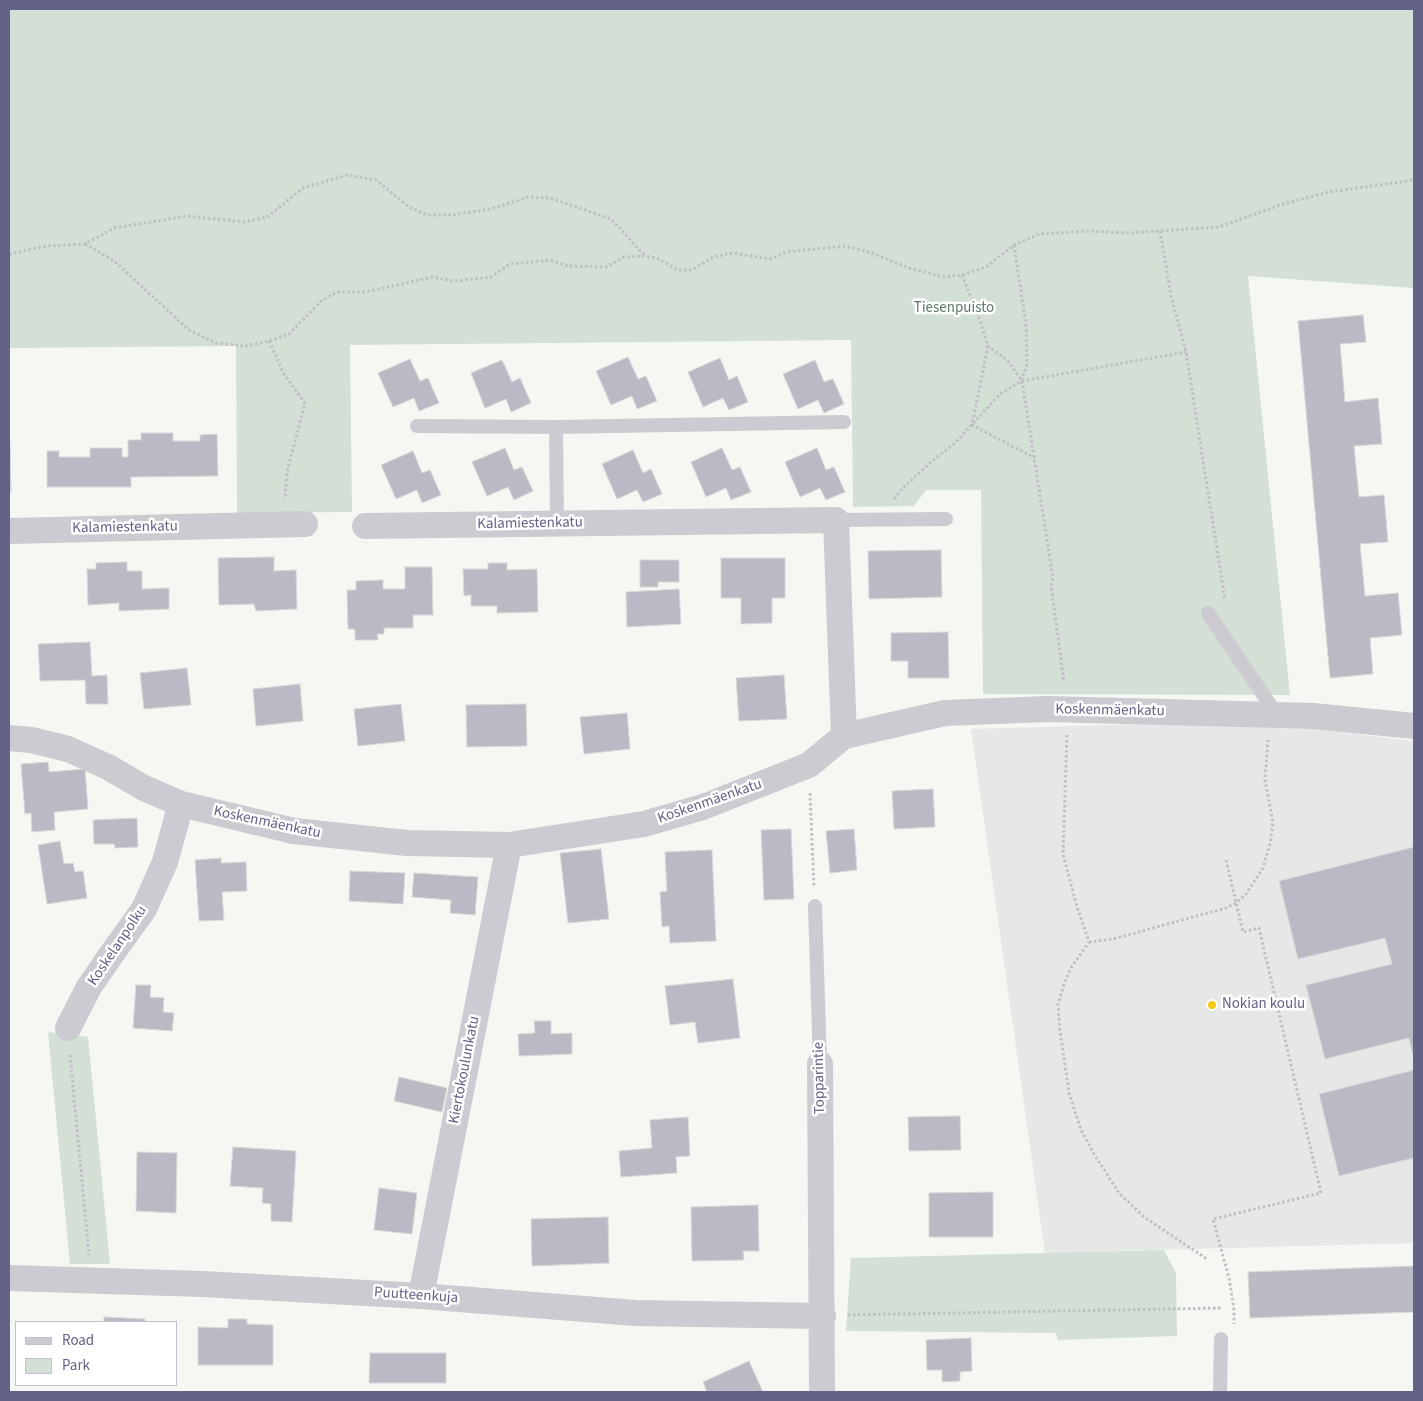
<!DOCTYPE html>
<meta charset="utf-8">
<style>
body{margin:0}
#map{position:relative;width:1423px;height:1401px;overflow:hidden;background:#f5f7f3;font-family:"Source Sans 3",sans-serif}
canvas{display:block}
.frame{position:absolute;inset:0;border:10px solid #646387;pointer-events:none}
.legend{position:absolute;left:15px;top:1321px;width:162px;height:65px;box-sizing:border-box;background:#fff;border:1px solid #c1c1cf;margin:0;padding:6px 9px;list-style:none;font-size:15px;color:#646387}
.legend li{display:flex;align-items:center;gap:10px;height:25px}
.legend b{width:25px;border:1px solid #c1c1cf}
</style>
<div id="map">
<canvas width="1423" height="1401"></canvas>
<div class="frame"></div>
<ul class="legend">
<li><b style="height:6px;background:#cbcbd1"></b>Road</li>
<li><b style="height:14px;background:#d4dfd6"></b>Park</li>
</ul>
</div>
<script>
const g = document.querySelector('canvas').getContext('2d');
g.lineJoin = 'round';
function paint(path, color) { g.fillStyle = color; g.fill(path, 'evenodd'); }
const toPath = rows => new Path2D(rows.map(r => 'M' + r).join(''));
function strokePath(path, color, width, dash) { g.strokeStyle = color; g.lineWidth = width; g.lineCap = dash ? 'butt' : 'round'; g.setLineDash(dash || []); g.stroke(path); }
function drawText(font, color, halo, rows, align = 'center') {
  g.font = font + ' "Source Sans 3",sans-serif'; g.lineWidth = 5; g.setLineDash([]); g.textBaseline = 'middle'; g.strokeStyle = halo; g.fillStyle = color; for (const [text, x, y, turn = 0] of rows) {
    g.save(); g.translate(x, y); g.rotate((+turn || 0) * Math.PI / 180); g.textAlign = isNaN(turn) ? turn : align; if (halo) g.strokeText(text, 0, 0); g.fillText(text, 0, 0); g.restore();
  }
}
paint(toPath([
 [1141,724,1313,729,1414,741,1414,1243,1045,1253,971,729]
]), '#e6e8e7');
paint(toPath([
 [9,9,1414,9,1414,288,1248,276,1290,695,983,694,981,490,926,490,914,506,853,507,851,340,350,345,352,512,237,513,236,346,9,348],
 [48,1032,88,1037,110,1264,70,1264],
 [1164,1250,1176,1273,1177,1336,1058,1340,1056,1333,846,1331,851,1258]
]), '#d4dfd6');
const building = toPath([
 [1363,315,1366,342,1340,344,1345,402,1378,398,1382,444,1354,446,1359,497,1384,495,1388,542,1360,544,1365,596,1398,593,1402,635,1370,638,1373,674,1330,678,1298,321,1363,315],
 [628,357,638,379,646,376,657,401,637,409,632,396,611,405,596,371,628,357],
 [720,358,729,380,737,376,748,402,729,410,723,398,703,407,688,372,720,358],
 [410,359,420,381,428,378,439,403,419,411,414,398,393,407,378,373,410,359],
 [502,360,512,382,520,378,531,403,511,412,506,399,485,408,471,373,502,360],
 [815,360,824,382,833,379,844,404,824,413,818,400,798,409,783,374,815,360],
 [141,433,173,433,173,441,200,441,200,435,217,434,218,476,131,477,131,487,47,487,47,451,59,451,59,457,90,457,90,448,122,448,122,457,128,457,128,440,141,440,141,433],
 [9,442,10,442,11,491,9,492,9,442],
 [505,448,514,470,522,467,533,491,514,500,508,487,487,496,472,462,505,448],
 [722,448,732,470,740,467,751,492,731,500,726,488,706,497,691,462,722,448],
 [817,448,826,470,834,467,845,492,826,500,820,488,800,497,785,462,817,448],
 [633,450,643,473,651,469,662,494,643,502,637,490,617,499,602,464,633,450],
 [413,451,422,473,430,470,441,495,422,503,417,490,396,499,381,465,413,451],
 [941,550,942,597,869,599,868,551,941,550],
 [274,557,274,571,296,570,297,609,256,611,254,604,219,605,218,558,274,557],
 [721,558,785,558,785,598,772,598,772,623,741,624,741,598,721,598,721,558],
 [640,560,679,560,679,582,658,582,658,587,640,587,640,560],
 [127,562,127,571,142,571,142,589,169,588,169,609,119,611,119,603,88,605,87,569,96,569,96,563,127,562],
 [488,563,507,563,507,570,537,569,538,612,497,613,497,606,471,606,471,595,464,596,463,569,488,569,488,563],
 [405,567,432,567,433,615,413,615,413,628,384,628,384,634,377,634,378,640,355,640,355,629,348,629,347,590,356,590,356,581,383,580,383,589,405,589,405,567],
 [679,589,681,624,627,627,626,592,679,589],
 [948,632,949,678,908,678,908,661,891,661,891,633,948,632],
 [90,642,92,676,107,675,108,704,86,704,85,680,40,681,38,644,90,642],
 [187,668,191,705,144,709,140,673,187,668],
 [784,675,787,719,739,721,736,678,784,675],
 [300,684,303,721,256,726,253,689,300,684],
 [401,704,405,741,358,746,354,709,401,704],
 [526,704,527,746,467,747,466,705,526,704],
 [627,713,630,749,584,754,580,717,627,713],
 [48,762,49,772,85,769,88,809,54,812,55,830,32,832,31,813,25,814,21,764,48,762],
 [933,789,935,827,894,829,892,791,933,789],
 [137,818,138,847,115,848,114,844,94,844,93,820,137,818],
 [791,829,794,899,764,900,761,830,791,829],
 [854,829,857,870,830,873,826,831,854,829],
 [60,841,64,864,73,863,75,872,83,871,87,898,47,904,38,845,60,841],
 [1414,847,1414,1060,1409,1038,1325,1059,1306,985,1392,964,1385,938,1298,959,1279,881,1414,847],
 [601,849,609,919,568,923,560,853,601,849],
 [712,850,716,941,670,943,669,926,662,927,660,892,667,891,665,852,712,850],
 [221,858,221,863,246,862,247,891,222,892,224,920,199,921,195,860,221,858],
 [350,871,405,873,403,904,349,901,350,871],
 [414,873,478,877,475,915,450,913,451,900,412,897,414,873],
 [733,979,740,1038,698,1043,695,1022,670,1025,665,986,733,979],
 [136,985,151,985,150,997,164,998,163,1012,174,1013,172,1031,133,1028,136,985],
 [534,1021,551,1021,551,1034,572,1033,572,1054,519,1056,518,1034,535,1033,534,1021],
 [1414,1070,1414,1158,1339,1176,1319,1094,1414,1070],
 [399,1077,447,1088,442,1112,394,1101,399,1077],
 [960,1116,961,1150,909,1151,908,1117,960,1116],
 [688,1117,690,1156,676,1157,677,1173,621,1177,619,1151,652,1148,650,1120,688,1117],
 [233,1147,296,1151,292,1222,271,1221,271,1204,262,1203,263,1188,230,1186,233,1147],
 [137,1152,177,1153,176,1213,136,1211,137,1152],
 [379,1188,417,1193,412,1234,374,1230,379,1188],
 [993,1192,993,1237,929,1237,929,1193,993,1192],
 [758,1205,759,1251,743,1251,744,1260,692,1261,691,1207,758,1205],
 [608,1217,609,1263,532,1266,531,1219,608,1217],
 [1414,1266,1414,1312,1250,1318,1248,1272,1414,1266],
 [104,1317,145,1319,145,1322,104,1322,104,1317],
 [228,1319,247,1319,247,1324,273,1325,273,1365,198,1365,198,1327,228,1328,228,1319],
 [971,1338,972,1371,960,1372,960,1381,942,1382,942,1370,927,1370,926,1340,971,1338],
 [370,1353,446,1353,446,1383,369,1383,370,1353],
 [749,1361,763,1392,707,1392,703,1382,749,1361]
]);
paint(building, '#babac5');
strokePath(building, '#d7d8d6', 1);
strokePath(toPath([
 [1160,231,1171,296,1186,352,1225,600],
 [85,244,114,261,189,330,216,343,246,346,269,341,289,334,321,301,337,292,366,292,432,277,455,281,491,277,510,264,550,260,568,266,606,267,624,257,646,256,659,259,678,270,692,270,713,257,732,253,771,259,787,252,844,246,866,251,909,268,943,277,962,275,986,267,1014,245,1039,234,1088,231,1129,233,1219,227,1286,203,1329,192,1414,180],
 [1014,245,1026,325,1027,363,1022,381],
 [9,254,46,246,85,244,114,228,187,216,244,222,267,217,303,188,347,175,376,180,409,207,427,215,452,215,490,209,529,197,550,198,611,219,645,256],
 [962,275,981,323,988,346,1007,360,1022,381,1053,578,1051,586,1064,682],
 [269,341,284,374,305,403,287,472,285,499],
 [988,346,972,425,1035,458],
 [894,499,904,487,932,461,955,443,1000,394,1022,381,1186,352],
 [1067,735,1063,854,1077,907,1089,942,1071,968,1064,984,1058,1005,1060,1031,1069,1093,1081,1130,1094,1154,1119,1193,1144,1217,1207,1259],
 [810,793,814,887],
 [1226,860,1243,932,1259,928,1321,1193,1213,1219,1229,1278,1234,1310,1234,1324],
 [1089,942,1113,939,1226,908,1236,903,1246,894,1263,868,1270,844,1273,823,1265,780,1268,740],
 [70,1055,89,1255],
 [848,1315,1221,1308]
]), '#c0bfc4', 3, [2.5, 2.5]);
strokePath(toPath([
 [417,426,556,427,557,524],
 [556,427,844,422],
 [836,520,946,519],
 [1208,613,1277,715],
 [815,906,820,1064],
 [1220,1392,1221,1339]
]), '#cbcbd1', 14);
strokePath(toPath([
 [365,526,836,520,844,736],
 [9,531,305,524],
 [9,738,31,740,68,749,108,767,144,788,181,804,294,831,407,843,509,845,644,824,703,807,809,765,844,736,945,713,1048,709,1277,715,1313,716,1414,726],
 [68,1028,89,987,111,955,144,909,165,862,181,804],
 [820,1064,822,1392],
 [9,1278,203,1284,421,1296,635,1313,823,1316],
 [421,1296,509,845]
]), '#cbcbd1', 26);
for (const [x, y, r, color] of [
 [1212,1005,5,"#f3ca17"]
]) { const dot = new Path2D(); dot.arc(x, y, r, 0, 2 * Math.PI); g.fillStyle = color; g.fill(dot); strokePath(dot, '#fff', 2); }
drawText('15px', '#5f7968', '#fff', [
 ["Tiesenpuisto",954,309]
]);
drawText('15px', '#646387', '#fff', [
 ["Kalamiestenkatu",530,524,-1],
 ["Kalamiestenkatu",125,528,-1],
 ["Koskenmäenkatu",1110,711,1],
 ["Koskenmäenkatu",710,802,-19],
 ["Koskenmäenkatu",267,823,12],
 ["Koskelanpolku",118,946,-56],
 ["Kiertokoulunkatu",465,1070,-79],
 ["Topparintie",820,1078,-91],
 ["Puutteenkuja",416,1296,4]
]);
drawText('15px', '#646387', '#fff', [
 ["Nokian koulu",1222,1005]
], 'left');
</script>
